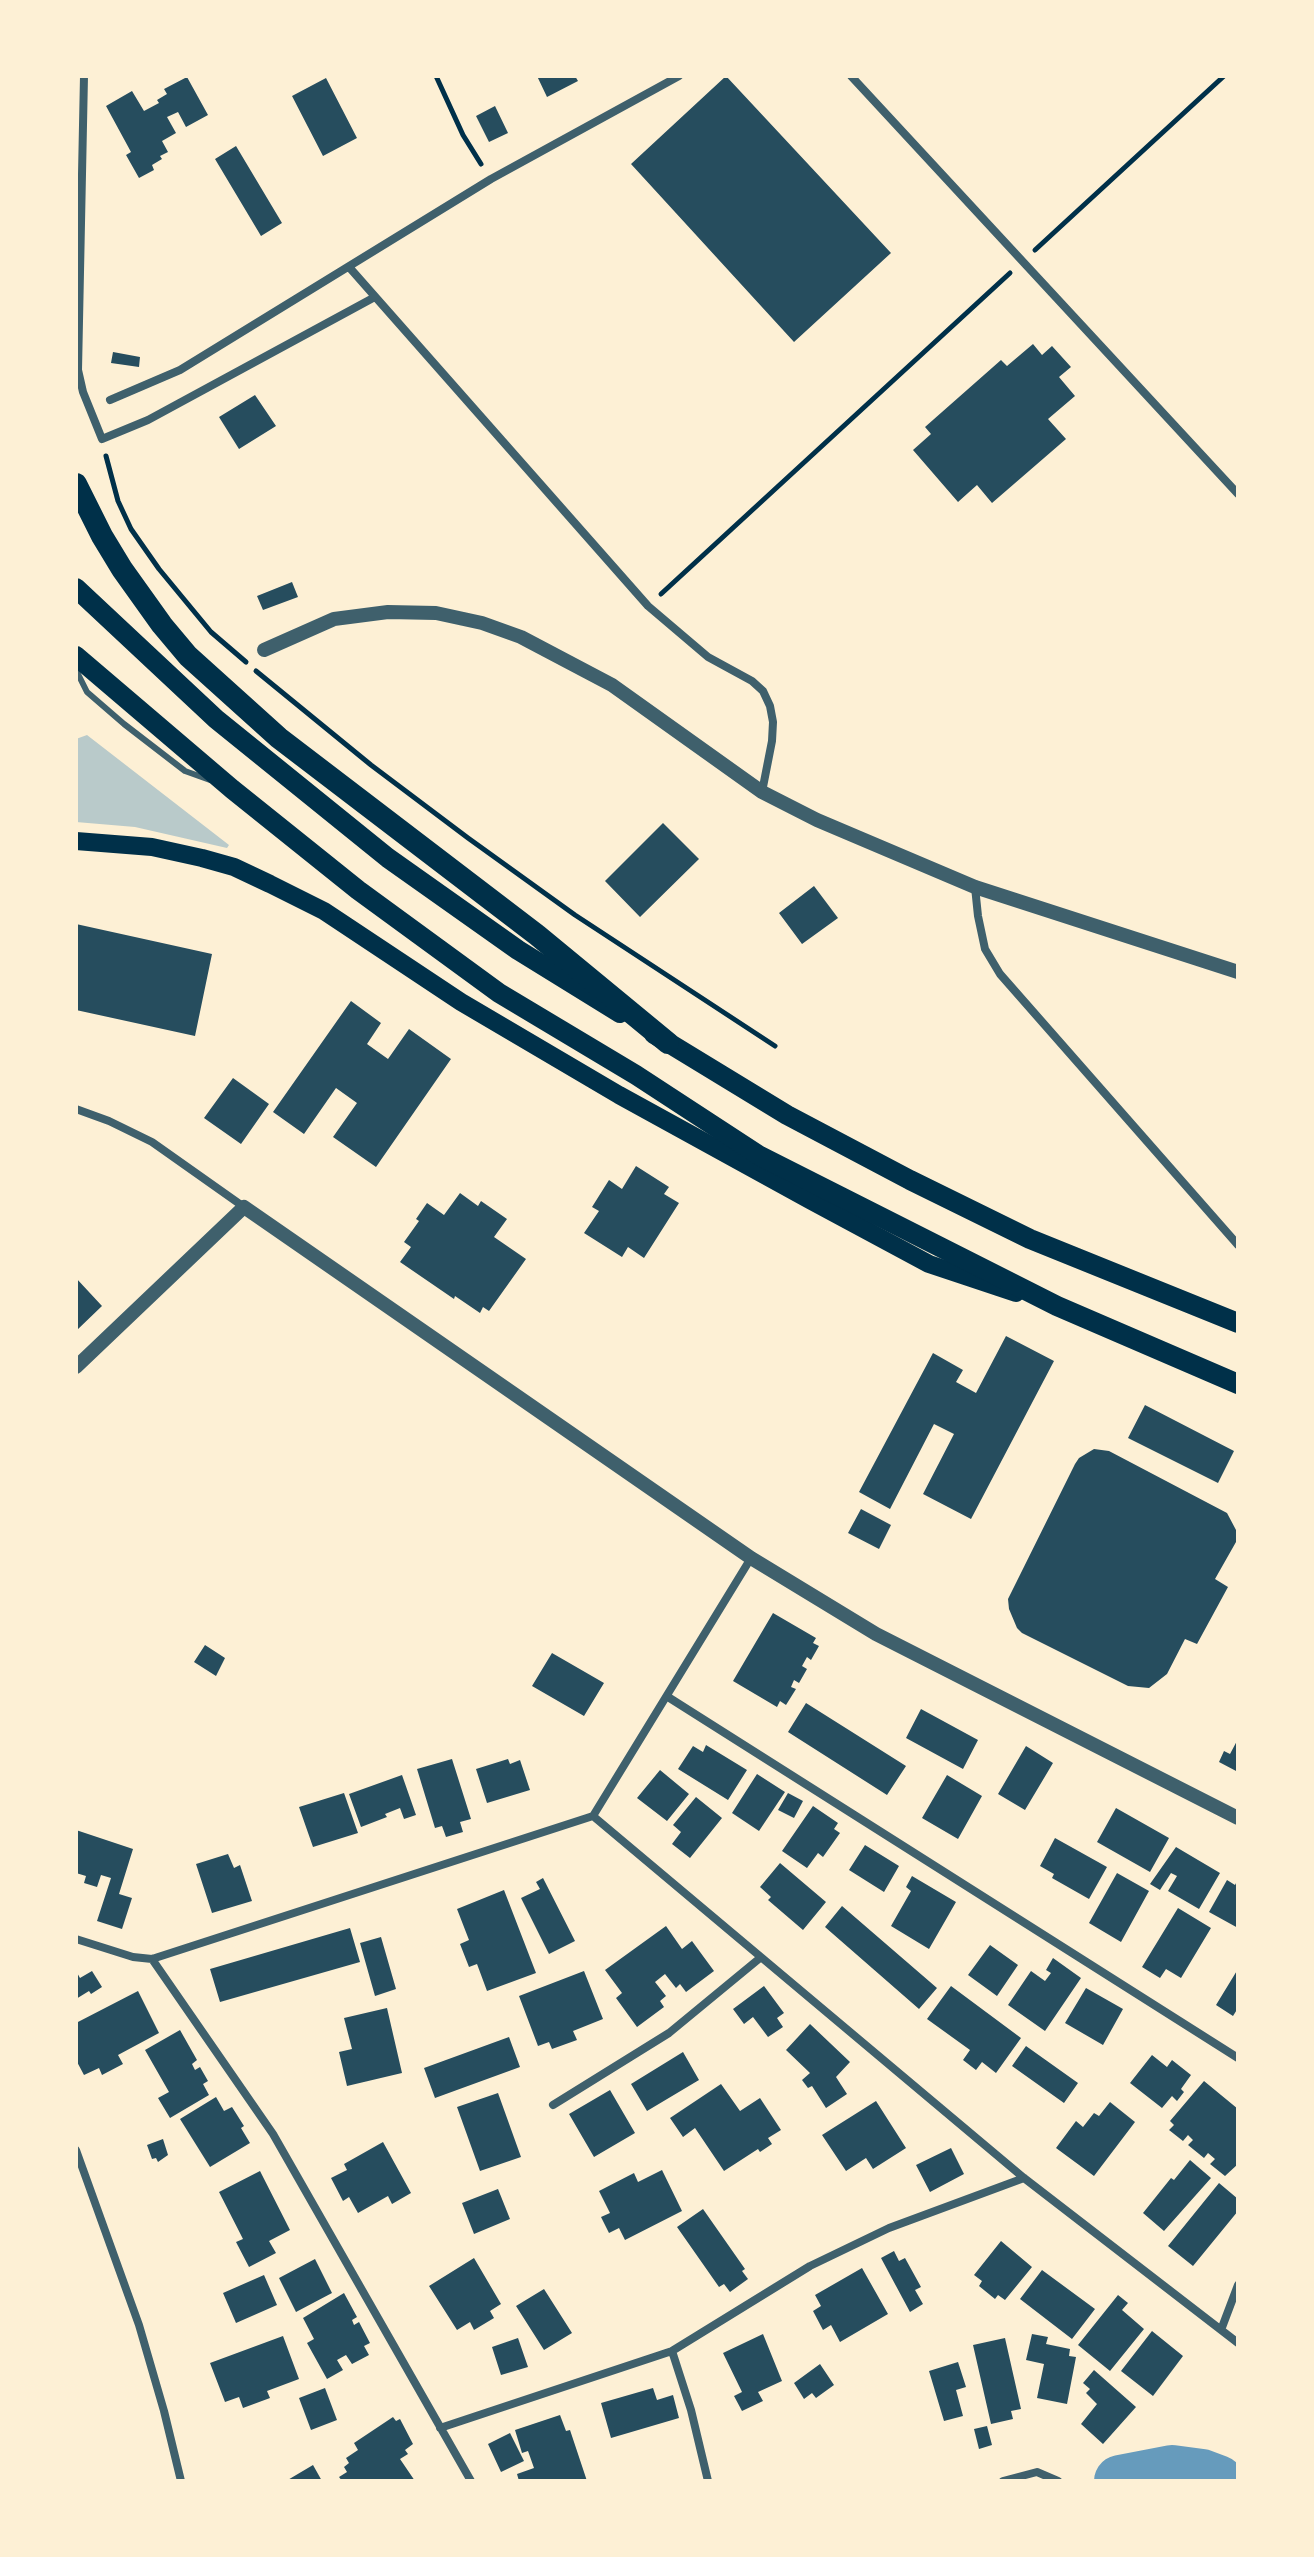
<!DOCTYPE html>
<style>
body{margin:0}
#map{position:relative;width:1314px;height:2557px;overflow:hidden;background:#fdf0d5;font-family:Figtree,sans-serif}
canvas{display:block}
.frame{position:absolute;inset:0;border:78px solid #fdf0d5;pointer-events:none}
</style>
<div id="map">
<canvas width="1314" height="2557"></canvas>
<div class="frame"></div>
</div>
<script>
const g = document.querySelector('canvas').getContext('2d');
g.lineJoin = 'round';
function paint(path, color) { g.fillStyle = color; g.fill(path, 'evenodd'); }
const toPath = rows => new Path2D(rows.map(r => 'M' + r).join(''));
function strokePath(path, color, width, dash) { g.strokeStyle = color; g.lineWidth = width; g.lineCap = dash ? 'butt' : 'round'; g.setLineDash(dash || []); g.stroke(path); }
paint(toPath([
 [87,735,229,845,227,848,135,827,76,822,76,739]
]), '#b9caca');
strokePath(toPath([
 [1120,2481,1172,2471,1202,2475,1218,2481]
]), '#669bbc', 52);
paint(toPath([
 [537,76,575,76,578,81,547,97],
 [726,76,891,253,794,342,631,164],
 [187,77,208,115,186,127,178,112,167,117,176,133,162,141,168,152,160,156,162,159,152,165,154,170,139,178,126,155,131,152,106,106,132,91,144,111,159,103,157,100,167,94,164,89],
 [326,78,357,138,323,156,292,96],
 [495,106,508,133,489,142,476,116],
 [236,146,282,223,261,236,215,159],
 [1033,344,1042,355,1052,346,1071,367,1059,377,1075,396,1048,419,1066,439,992,503,977,485,958,502,913,450,931,434,925,427,1001,360,1007,366],
 [113,352,140,357,139,367,111,363],
 [255,395,276,426,239,449,219,417],
 [292,582,298,597,263,610,257,596],
 [663,823,699,859,640,917,605,881],
 [814,886,838,918,802,944,779,913],
 [76,924,212,954,195,1036,76,1010],
 [351,1001,381,1023,367,1044,388,1059,409,1029,451,1059,376,1167,333,1137,357,1103,336,1088,304,1134,273,1112],
 [233,1078,269,1104,241,1144,204,1118],
 [636,1166,669,1187,664,1194,679,1203,644,1258,628,1247,622,1257,584,1233,599,1211,592,1207,609,1180,622,1189],
 [460,1193,478,1206,481,1201,507,1219,494,1237,526,1259,489,1311,483,1307,480,1313,455,1296,454,1299,400,1262,411,1247,404,1242,419,1221,416,1219,427,1203,444,1215],
 [76,1278,102,1306,76,1331],
 [1006,1336,1054,1361,971,1519,923,1494,954,1434,934,1424,890,1509,859,1492,933,1353,963,1370,956,1382,976,1393],
 [1145,1405,1234,1451,1218,1483,1128,1438],
 [1094,1449,1109,1451,1227,1513,1236,1530,1236,1542,1215,1579,1228,1587,1197,1644,1185,1639,1167,1674,1149,1688,1128,1686,1022,1633,1017,1628,1009,1609,1008,1599,1075,1464,1079,1458],
 [861,1509,891,1525,879,1549,848,1533],
 [773,1613,816,1638,813,1643,819,1646,811,1660,807,1657,802,1666,807,1669,799,1683,794,1680,791,1687,796,1689,786,1705,780,1701,777,1707,733,1681],
 [205,1645,225,1658,216,1676,194,1662],
 [552,1653,604,1683,584,1716,532,1686],
 [806,1703,906,1766,887,1795,788,1732],
 [921,1709,978,1740,963,1769,906,1738],
 [1238,1739,1238,1772,1219,1762,1224,1751,1230,1754],
 [706,1745,747,1770,728,1800,678,1769,693,1746,703,1752],
 [1026,1746,1053,1763,1025,1810,998,1794],
 [452,1759,471,1819,460,1822,463,1832,446,1837,442,1826,435,1828,417,1769],
 [508,1759,510,1764,520,1760,530,1790,487,1803,476,1769],
 [660,1770,689,1794,667,1821,637,1798],
 [757,1774,785,1792,759,1831,732,1813],
 [402,1775,416,1815,404,1819,400,1808,385,1814,387,1817,361,1827,349,1794],
 [947,1775,982,1796,958,1839,922,1818],
 [344,1793,358,1833,313,1847,299,1807],
 [788,1793,803,1801,794,1818,778,1810],
 [696,1797,722,1818,690,1858,672,1844,681,1832,673,1825],
 [813,1806,838,1823,834,1829,840,1833,823,1857,818,1853,807,1868,782,1851],
 [1116,1808,1169,1838,1150,1872,1097,1842],
 [76,1830,133,1849,119,1894,132,1898,122,1929,97,1921,111,1878,101,1875,97,1887,84,1883,86,1876,76,1873],
 [1055,1838,1107,1867,1089,1899,1052,1878,1054,1874,1040,1866],
 [865,1845,899,1866,884,1892,849,1870],
 [1176,1847,1220,1873,1199,1909,1168,1891,1177,1876,1171,1873,1160,1890,1150,1884],
 [228,1854,234,1868,240,1865,252,1901,212,1913,196,1864],
 [780,1863,826,1902,803,1930,768,1900,771,1897,760,1887],
 [1117,1873,1149,1891,1121,1942,1089,1923],
 [912,1876,956,1902,929,1949,891,1926,911,1891,906,1887],
 [543,1878,575,1941,549,1954,521,1898,540,1889,536,1882],
 [1238,1879,1238,1928,1209,1912,1227,1880,1235,1885],
 [504,1890,536,1973,487,1991,477,1964,469,1967,460,1944,469,1940,457,1909],
 [842,1906,937,1988,919,2009,825,1927],
 [1178,1908,1211,1928,1181,1978,1166,1969,1160,1978,1142,1967],
 [666,1926,682,1949,692,1941,714,1971,686,1992,680,1984,676,1988,665,1974,655,1982,666,1996,660,2001,664,2007,637,2027,616,1998,622,1993,605,1970],
 [350,1928,360,1962,220,2002,210,1969],
 [381,1937,396,1989,375,1996,360,1943],
 [990,1945,1018,1965,997,1996,968,1975],
 [1053,1958,1081,1978,1045,2031,1008,2005,1031,1971,1045,1981,1051,1973,1046,1970],
 [1238,1969,1238,2008,1233,2016,1216,2005],
 [76,1971,80,1978,92,1971,102,1987,91,1994,89,1991,76,1999],
 [584,1971,603,2019,573,2031,577,2040,552,2049,549,2042,538,2046,519,1996],
 [764,1986,784,2013,777,2018,783,2027,768,2037,753,2017,744,2024,733,2009],
 [951,1986,1021,2038,996,2073,982,2062,976,2070,963,2060,970,2050,927,2019],
 [1086,1988,1123,2009,1103,2045,1065,2023],
 [138,1991,159,2033,118,2055,123,2064,102,2075,99,2068,84,2075,76,2060,76,2023],
 [387,2008,402,2073,347,2086,339,2052,352,2049,344,2018],
 [810,2024,850,2062,836,2077,847,2094,826,2108,812,2086,808,2088,802,2080,810,2073,786,2050],
 [180,2030,197,2060,192,2064,195,2070,200,2067,208,2081,203,2084,209,2095,170,2118,158,2098,169,2092,145,2050],
 [509,2037,520,2067,435,2098,424,2068],
 [1026,2046,1078,2083,1064,2103,1012,2066],
 [683,2052,699,2080,647,2111,631,2084],
 [1152,2055,1167,2067,1172,2060,1191,2075,1181,2089,1184,2092,1177,2101,1172,2096,1162,2108,1130,2083],
 [1204,2081,1238,2109,1238,2164,1225,2176,1210,2164,1215,2159,1208,2153,1204,2158,1188,2145,1193,2140,1188,2135,1183,2141,1169,2130,1174,2125,1170,2121],
 [721,2084,740,2111,760,2098,781,2130,768,2138,772,2144,760,2152,758,2149,724,2171,695,2128,683,2137,670,2118],
 [610,2090,635,2133,594,2157,569,2114],
 [498,2093,521,2157,480,2171,457,2107],
 [216,2097,224,2111,232,2107,244,2126,241,2128,250,2143,210,2167,180,2119],
 [876,2101,906,2148,873,2169,866,2158,846,2171,822,2135],
 [1110,2102,1135,2122,1094,2176,1056,2148,1076,2121,1083,2127,1094,2113,1099,2116],
 [163,2139,168,2155,158,2162,156,2158,152,2159,147,2145],
 [383,2142,411,2193,392,2204,388,2196,358,2213,349,2197,343,2201,331,2178,347,2170,344,2164],
 [951,2148,964,2174,930,2192,916,2165],
 [1190,2160,1211,2178,1164,2231,1143,2213,1171,2178,1174,2180],
 [662,2170,682,2211,625,2240,619,2228,609,2233,601,2217,610,2213,599,2191,634,2173,638,2182],
 [260,2171,290,2230,269,2241,276,2253,249,2267,236,2242,243,2239,219,2192],
 [1219,2183,1238,2199,1238,2211,1193,2266,1168,2246],
 [498,2189,510,2219,474,2234,462,2203],
 [703,2209,745,2269,742,2271,748,2279,730,2292,724,2284,719,2287,677,2227],
 [1001,2241,1032,2267,1005,2300,998,2295,995,2299,979,2286,982,2281,974,2275],
 [894,2251,899,2261,905,2258,921,2287,915,2290,923,2304,910,2312,881,2258],
 [474,2258,501,2304,490,2311,494,2318,474,2330,470,2322,457,2330,429,2286],
 [315,2259,332,2293,296,2312,279,2278],
 [862,2268,888,2314,840,2342,831,2325,823,2330,813,2311,821,2306,815,2295],
 [1042,2270,1095,2309,1072,2339,1020,2299],
 [264,2275,277,2305,236,2323,223,2293],
 [544,2289,572,2333,544,2350,516,2306],
 [344,2293,357,2317,352,2320,354,2325,359,2322,370,2343,364,2346,369,2355,352,2364,346,2355,337,2360,343,2370,327,2379,307,2343,314,2339,303,2318],
 [1118,2295,1128,2303,1122,2310,1144,2329,1110,2371,1078,2345],
 [1152,2331,1183,2356,1153,2396,1121,2371],
 [763,2334,782,2381,758,2392,763,2401,742,2411,734,2396,742,2392,723,2353],
 [1032,2334,1048,2337,1046,2344,1070,2349,1069,2356,1076,2357,1067,2404,1037,2398,1044,2364,1026,2360],
 [283,2336,299,2379,267,2391,270,2398,243,2408,239,2397,225,2402,210,2363],
 [518,2338,528,2367,501,2375,492,2347],
 [1005,2338,1021,2409,1011,2411,1013,2419,991,2424,973,2345],
 [958,2362,966,2387,956,2390,963,2416,944,2421,929,2371],
 [820,2364,834,2385,816,2398,812,2393,804,2399,794,2383],
 [1094,2370,1136,2407,1103,2444,1081,2424,1097,2404,1086,2393,1090,2389,1083,2383],
 [325,2388,337,2420,311,2430,299,2398],
 [653,2388,657,2400,673,2395,679,2418,611,2438,601,2403],
 [560,2415,566,2431,570,2430,587,2481,519,2481,517,2474,534,2468,528,2451,522,2453,515,2430],
 [393,2417,396,2421,400,2419,413,2444,405,2450,408,2454,400,2459,415,2481,342,2481,339,2477,347,2472,344,2467,349,2463,346,2458,358,2450,354,2443],
 [987,2426,992,2445,979,2449,974,2429],
 [510,2433,524,2461,501,2472,488,2444],
 [313,2465,322,2481,286,2481]
]), '#264d5e');
strokePath(toPath([
 [436,76,463,135,481,164],
 [1035,250,1224,76],
 [106,456,118,501,131,529,159,569,211,632,246,662],
 [661,594,1010,273],
 [256,671,371,765,468,838,575,915,775,1046]
]), '#003049', 5);
strokePath(toPath([
 [76,670,87,692,124,724,185,771,210,780]
]), '#3f606c', 6);
strokePath(toPath([
 [84,76,78,370,83,392,102,439,148,420,373,298],
 [851,76,1238,494],
 [349,267,648,606,708,657,752,681,763,691,770,706,773,722,772,741,762,792],
 [110,400,180,370,491,179,679,76],
 [975,887,978,916,985,949,1000,974,1238,1245],
 [76,1109,109,1121,152,1142,244,1207],
 [668,1697,1238,2058],
 [593,1816,1024,2178,1238,2343],
 [76,1939,133,1957,152,1959,593,1816,751,1558],
 [152,1959,273,2134,471,2481],
 [553,2105,669,2033,760,1958],
 [76,2150,139,2325,164,2411,181,2481],
 [1221,2330,1238,2285],
 [672,2351,691,2410,708,2481],
 [440,2428,672,2351,810,2266,889,2228,1024,2178],
 [1003,2481,1037,2472,1058,2481]
]), '#3f606c', 8);
strokePath(toPath([
 [264,650,334,619,388,612,436,613,482,623,521,637,612,685,762,792,817,820,975,887,1238,972],
 [76,1367,244,1207,751,1558,876,1634,1238,1818]
]), '#3f606c', 14);
strokePath(toPath([
 [76,841,152,847,202,858,234,867,270,884,324,911,461,1002,619,1095,810,1200,929,1264,1016,1293]
]), '#003049', 18);
strokePath(toPath([
 [76,588,216,719,388,858,518,950,620,1013],
 [76,656,232,789,358,890,499,993,636,1075,760,1156,1057,1306,1238,1384],
 [654,1034,787,1115,910,1180,1030,1239,1238,1323]
]), '#003049', 20);
strokePath(toPath([
 [76,484,102,536,122,569,162,625,188,656,279,738,537,935,668,1043]
]), '#003049', 22);
</script>
